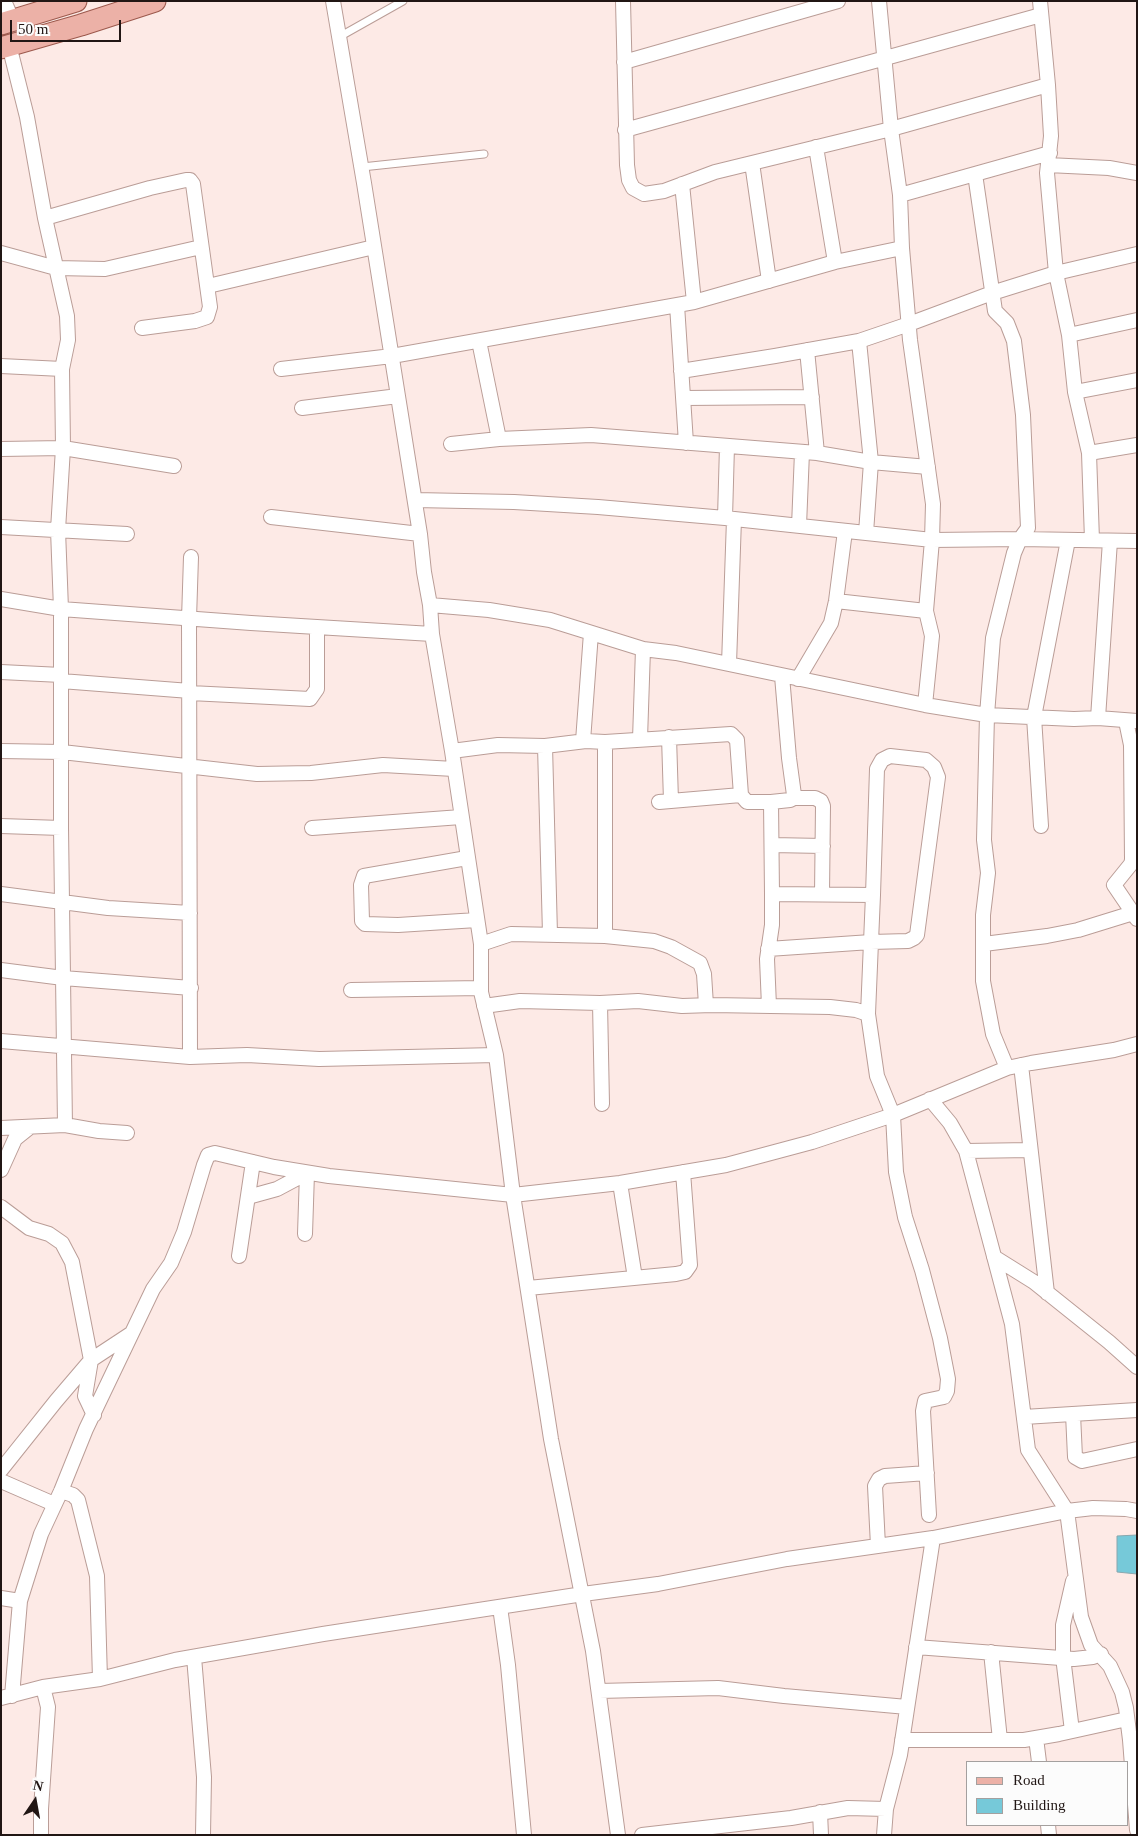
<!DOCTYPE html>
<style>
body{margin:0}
#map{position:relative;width:1138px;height:1836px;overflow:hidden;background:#fdeae6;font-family:Georgia,serif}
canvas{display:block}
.frame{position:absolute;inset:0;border:2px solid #211614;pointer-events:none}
.legend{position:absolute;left:966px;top:1761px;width:162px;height:65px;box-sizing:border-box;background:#fcfcfc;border:1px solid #a4a09f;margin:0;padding:6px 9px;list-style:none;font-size:15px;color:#211614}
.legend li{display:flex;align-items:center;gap:10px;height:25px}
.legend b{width:25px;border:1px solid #a4a09f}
.north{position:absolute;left:10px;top:1776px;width:50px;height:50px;-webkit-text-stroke:4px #fcfcfc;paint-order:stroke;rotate:12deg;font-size:14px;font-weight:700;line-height:20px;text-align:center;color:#211614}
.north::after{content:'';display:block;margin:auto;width:18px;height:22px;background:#211614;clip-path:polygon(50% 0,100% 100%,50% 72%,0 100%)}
.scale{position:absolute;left:10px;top:20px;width:111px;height:22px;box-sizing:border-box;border:2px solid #211614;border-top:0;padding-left:6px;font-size:15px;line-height:18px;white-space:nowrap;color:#211614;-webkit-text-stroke:4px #fcfcfc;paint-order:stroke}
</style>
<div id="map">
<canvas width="1138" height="1836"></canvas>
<div class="frame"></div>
<ul class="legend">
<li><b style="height:6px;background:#ecb1a7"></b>Road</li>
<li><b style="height:14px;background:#76c9d9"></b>Building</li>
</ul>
<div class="north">N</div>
<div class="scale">50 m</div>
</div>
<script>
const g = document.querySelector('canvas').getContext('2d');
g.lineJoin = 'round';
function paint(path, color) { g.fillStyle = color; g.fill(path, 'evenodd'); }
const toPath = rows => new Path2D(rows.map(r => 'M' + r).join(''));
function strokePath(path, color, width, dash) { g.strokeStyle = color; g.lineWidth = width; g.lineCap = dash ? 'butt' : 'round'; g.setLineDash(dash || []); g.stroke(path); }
const building = toPath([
 [1137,1535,1137,1574,1117,1572,1117,1536,1137,1535]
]);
paint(building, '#76c9d9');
strokePath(building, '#88a7ae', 1);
const service = toPath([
 [339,37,403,1],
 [362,167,484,154]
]);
const minor = toPath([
 [4,1,13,21],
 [333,1,364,183,420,534,424,572,430,605,432,634,452,751,481,944,481,992,496,1055,513,1195,551,1439,593,1651,618,1835],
 [623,1,627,165,629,180,633,188,644,194,664,191,715,172,891,129,1048,85],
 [879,1,891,129,900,195,902,248,910,340,933,504,932,540,926,611,932,636,925,705],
 [1040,1,1048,85,1051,136,1047,173,1056,273,1069,335,1075,392,1089,453,1092,540],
 [9,45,27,117,45,218,67,316,68,340,62,369,63,448,58,530,61,609,61,828,65,1125],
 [624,62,838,1],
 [625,130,1041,15],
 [816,147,835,262],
 [752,163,769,281],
 [1048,165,1109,168,1137,173],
 [975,174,995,311,1007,323,1014,341,1023,415,1028,528,1020,539,1014,553,993,638,987,715,984,840,988,873,983,915,983,981,993,1034,1007,1068],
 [682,184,694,302],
 [900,195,1050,153],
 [45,218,150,188,186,180,190,180,193,184,210,307,207,317,195,321,142,328],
 [1,253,56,268,105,269,201,247],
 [208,286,374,247],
 [677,305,686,443],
 [1069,335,1137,320],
 [479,341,499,439],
 [859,341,871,462,866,533],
 [807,350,817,453],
 [1,366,62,369],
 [281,369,392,356,694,302,835,262,902,248],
 [681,371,775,356,859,341,909,324,992,293,1056,273,1137,254],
 [1075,392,1137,380],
 [683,398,812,397],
 [302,408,398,396],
 [451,444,499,439,591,435,817,453,871,462,928,467],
 [1,449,63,448,174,466],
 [1089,453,1137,445],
 [415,500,514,502,598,507,725,518,932,540,1020,539,1137,541],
 [271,517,420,534],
 [725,518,727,446],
 [799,526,802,452],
 [1,527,127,534],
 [1,599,61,609,251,623,432,634],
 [836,601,926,611],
 [430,605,489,610,550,620,643,649,676,653,925,705,987,715,1074,719,1098,718,1137,721],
 [729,664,734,519],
 [1,672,61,675],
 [798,679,831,623,836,601,845,531],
 [61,681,190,691],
 [190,693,310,699,317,689,317,627],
 [1098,718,1110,541],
 [1126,721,1131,745,1132,860,1131,864,1114,885,1137,919],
 [669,737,671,801],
 [640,739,643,649],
 [583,741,591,633],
 [545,746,550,934],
 [1,751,62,752,257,774,311,773,383,765,454,769],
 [452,751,498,745,545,746,586,741,605,742,731,734,737,740,741,795,747,802,771,802],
 [794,798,815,798,821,801,823,806,822,894],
 [659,802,741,795],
 [1,826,61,828],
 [1041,826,1034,717,1068,540],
 [312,828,461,817],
 [772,845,823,846],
 [467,858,364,876,361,885,362,921,365,924,398,925,477,920],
 [1,894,108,908,190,913],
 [772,894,873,895],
 [605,936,605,742],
 [481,944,511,934,605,936,654,941,671,947,700,963,704,974,706,1005],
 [984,944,1047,936,1078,930,1133,913],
 [768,949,871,942,908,941,914,938,917,935,938,777,934,767,926,760,890,756,882,760,877,769,873,895,871,942,868,1014],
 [1,970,63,978,191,988],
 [351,990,481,988],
 [600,1003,602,1104],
 [484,1006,520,1001,600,1003,638,1001,682,1006,712,1005,830,1007,856,1010,868,1014,877,1076,893,1115,896,1172,905,1217,922,1270,940,1338,948,1379,947,1391,944,1397,925,1401,923,1411,929,1515],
 [769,1006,767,959,772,925,772,894,771,802,790,800,794,798,794,795,789,758,782,676],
 [1,1041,190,1057,247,1055,319,1059,496,1055],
 [190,1057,189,619,191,557],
 [1021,1065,1047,1293],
 [930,1099,950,1123,966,1151,1012,1324,1028,1450,1067,1511,1081,1617,1091,1645,1110,1666,1122,1692,1126,1708,1130,1740,1137,1830],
 [1,1128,65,1125,99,1131,127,1133],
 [966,1151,1030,1150],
 [1,1170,15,1139,30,1127],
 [620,1183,635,1278],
 [248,1197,277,1189,307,1173],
 [1,1207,29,1228,49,1234,62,1243,72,1262,91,1360,85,1396,94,1415],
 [305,1234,307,1173],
 [239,1256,253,1162],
 [994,1257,1034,1282,1109,1342,1137,1367],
 [528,1288,676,1274,685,1272,690,1265,683,1172],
 [1073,1414,1075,1457,1082,1461,1137,1449],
 [1024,1417,1137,1410],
 [1,1470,56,1401,91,1360,132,1333],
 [1,1481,54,1504],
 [61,1491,73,1495,78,1500,97,1576,100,1679],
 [878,1546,875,1486,879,1479,885,1476,927,1473],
 [1,1598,20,1601],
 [500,1607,508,1665,524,1835],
 [916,1647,1074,1659,1093,1657,1101,1654],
 [991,1652,1000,1740],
 [194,1657,204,1777,203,1835],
 [599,1691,718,1688,784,1696,907,1707],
 [12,1696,20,1601,41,1534,61,1491,86,1429,153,1289,171,1263,184,1232,204,1165,208,1155,215,1153,274,1167,329,1176,513,1195,620,1183,726,1165,812,1142,893,1115,1007,1068,1031,1063,1114,1050,1137,1044],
 [1,1698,43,1687,100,1679,175,1660,323,1634,583,1594,658,1584,787,1559,933,1538,1067,1511,1093,1508,1126,1509,1137,1511],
 [1072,1731,1063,1657,1063,1625,1073,1581],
 [1036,1738,1039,1762],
 [902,1740,1024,1740,1059,1734,1127,1719],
 [820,1812,821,1835],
 [1048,1825,1049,1835],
 [41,1835,41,1809,48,1707,43,1687],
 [642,1835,791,1818,848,1808,886,1809],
 [884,1835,886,1809,900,1755,933,1538]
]);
const primary = toPath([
 [1,24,76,1],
 [1,48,81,25,155,1]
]);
strokePath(service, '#ba9d97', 9);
strokePath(minor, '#ba9d97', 16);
strokePath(primary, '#9c594d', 23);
strokePath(service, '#fff', 7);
strokePath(minor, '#fff', 14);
strokePath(primary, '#ecb1a7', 21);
</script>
